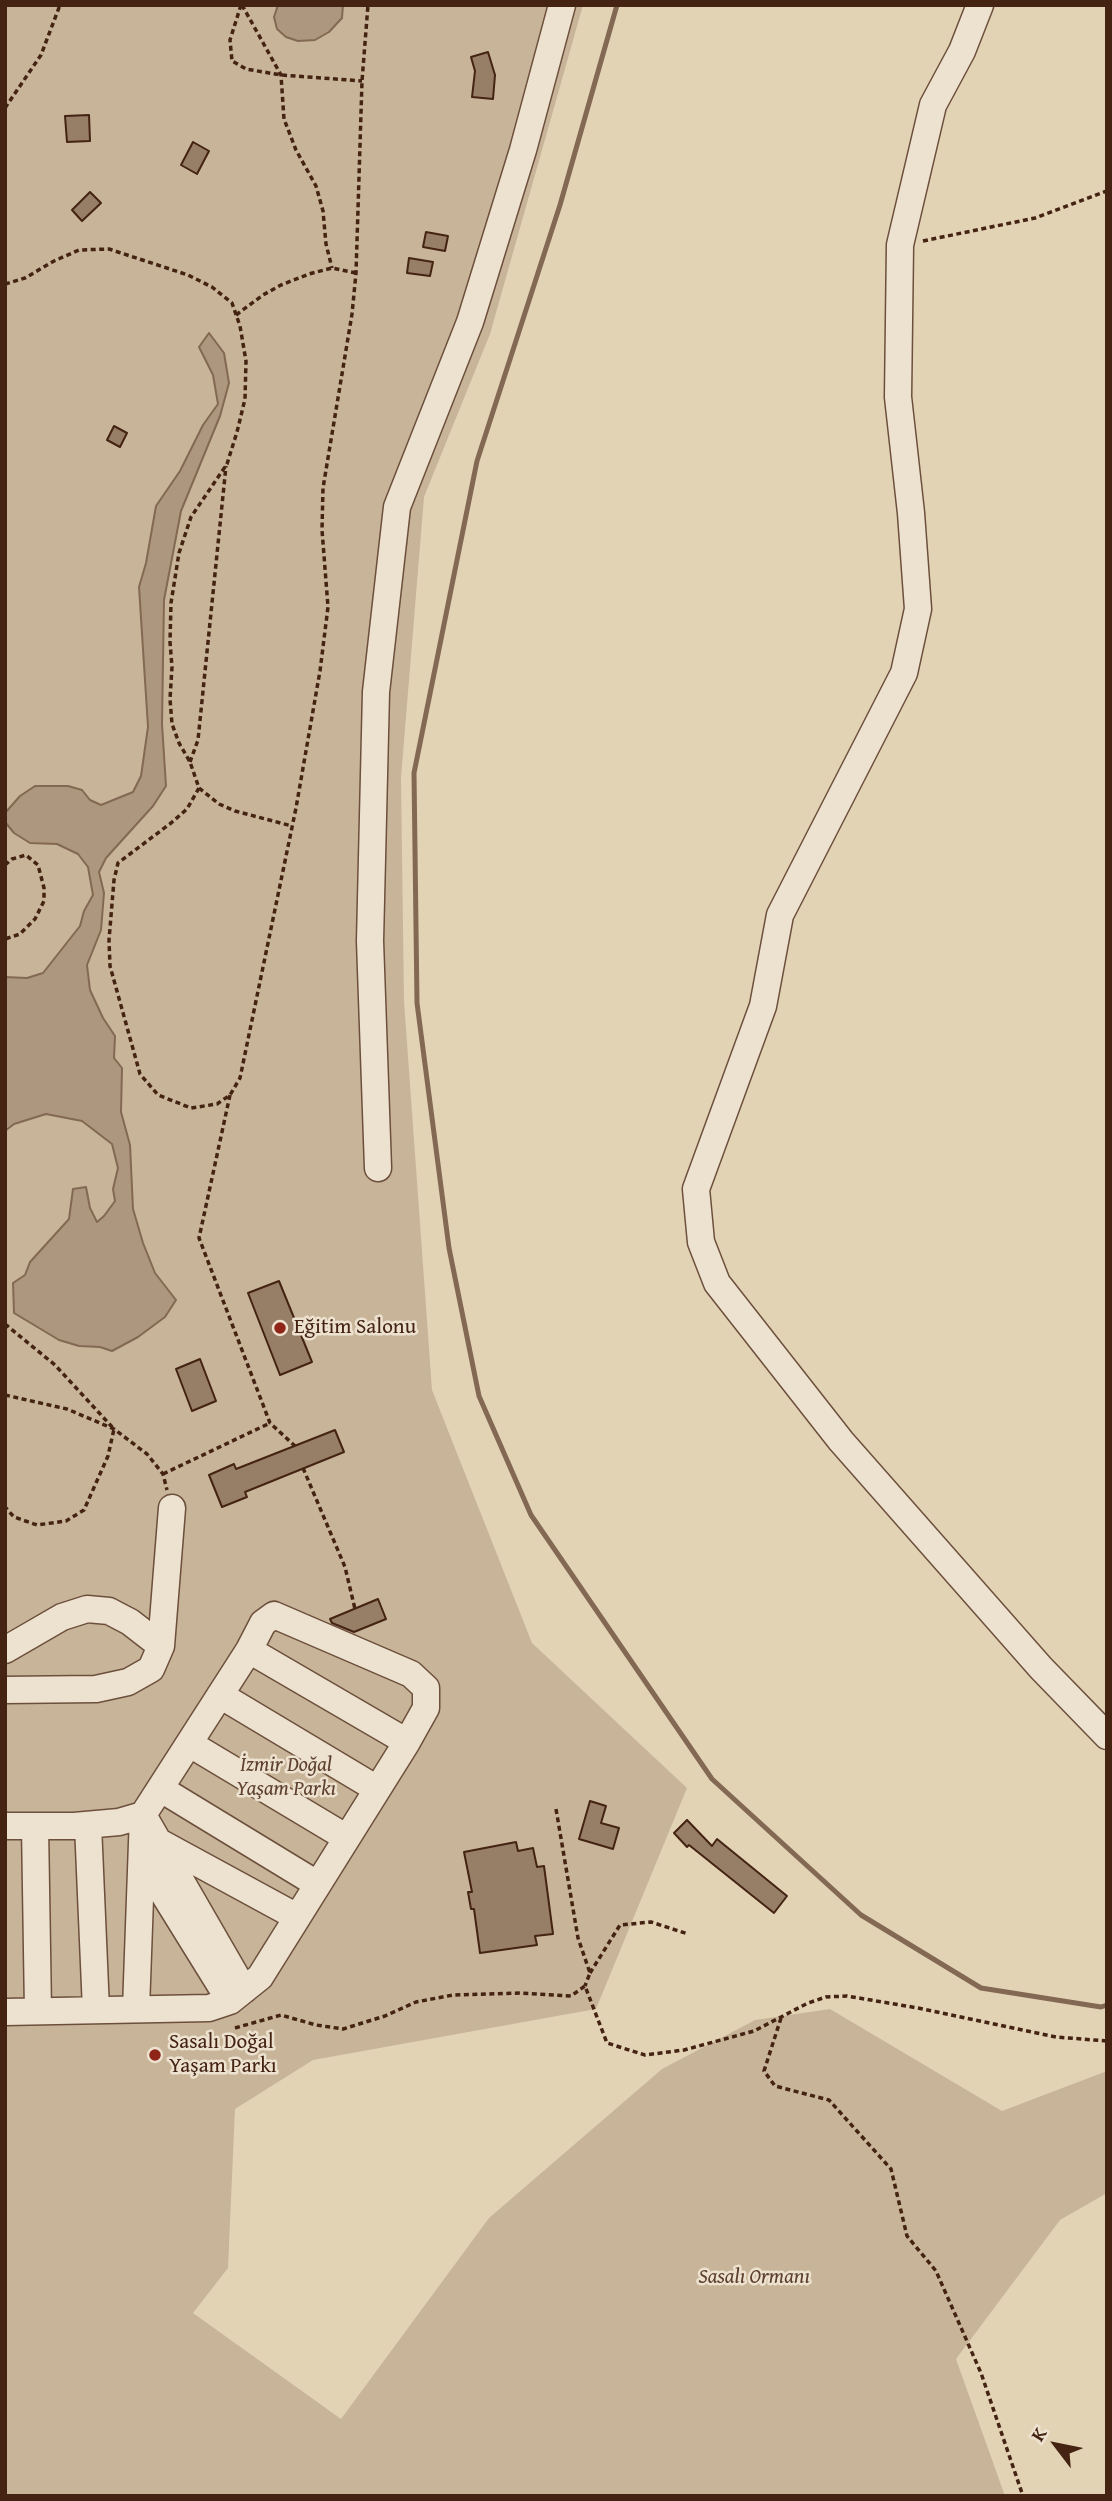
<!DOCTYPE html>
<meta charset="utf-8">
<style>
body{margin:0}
#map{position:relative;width:1112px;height:2501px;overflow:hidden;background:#e3d3b5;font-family:"Gentium Book Plus",serif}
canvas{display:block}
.frame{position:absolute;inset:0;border:7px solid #442313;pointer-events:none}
.north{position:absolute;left:1021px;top:2410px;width:70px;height:70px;-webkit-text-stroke:5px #ede2cf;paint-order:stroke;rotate:302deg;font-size:19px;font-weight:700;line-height:28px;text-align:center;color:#442313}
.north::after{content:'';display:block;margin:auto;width:24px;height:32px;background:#442313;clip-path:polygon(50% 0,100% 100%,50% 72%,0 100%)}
</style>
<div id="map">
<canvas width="1112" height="2501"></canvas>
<div class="frame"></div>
<div class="north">K</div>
</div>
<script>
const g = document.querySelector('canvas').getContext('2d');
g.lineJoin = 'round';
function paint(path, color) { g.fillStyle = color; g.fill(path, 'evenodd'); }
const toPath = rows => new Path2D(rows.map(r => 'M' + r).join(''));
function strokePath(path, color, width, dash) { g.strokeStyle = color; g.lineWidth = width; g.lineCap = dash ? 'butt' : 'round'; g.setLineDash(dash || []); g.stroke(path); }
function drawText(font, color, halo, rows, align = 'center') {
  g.font = font + ' "Gentium Book Plus",serif'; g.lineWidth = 5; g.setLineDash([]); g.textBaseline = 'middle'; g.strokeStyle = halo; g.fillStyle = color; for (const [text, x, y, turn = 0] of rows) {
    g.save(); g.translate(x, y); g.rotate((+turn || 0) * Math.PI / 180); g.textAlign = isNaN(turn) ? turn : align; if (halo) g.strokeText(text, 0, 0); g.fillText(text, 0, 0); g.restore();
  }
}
paint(toPath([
 [5,5,583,5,490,334,424,497,401,778,404,1001,432,1390,532,1643,687,1788,596,2009,313,2060,235,2109,228,2268,193,2313,341,2419,489,2218,662,2069,755,2020,830,2009,1002,2111,1107,2071,1107,2193,1060,2220,956,2359,1005,2496,5,2496]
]), '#c8b599');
const water = toPath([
 [278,5,343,5,342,18,329,32,315,40,298,41,286,37,277,29,274,17,278,5],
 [209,333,224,353,229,383,220,416,181,511,164,600,162,724,166,786,153,806,106,858,99,872,104,893,101,930,87,965,90,990,103,1018,115,1036,114,1058,122,1068,121,1112,130,1145,133,1209,143,1243,155,1273,176,1300,165,1317,138,1337,112,1351,100,1347,79,1346,59,1340,14,1313,13,1283,25,1275,30,1262,69,1219,73,1189,86,1187,90,1208,97,1222,104,1216,115,1201,113,1189,118,1168,112,1144,82,1121,46,1114,14,1124,5,1131,5,977,27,978,43,973,80,926,84,911,93,895,88,867,78,854,57,844,30,843,14,833,5,822,5,813,20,796,35,786,68,786,82,790,90,800,101,805,133,792,141,776,148,727,139,587,146,563,156,506,180,471,203,425,218,404,213,375,199,347,209,333]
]);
paint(water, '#ad977e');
strokePath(water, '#836953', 2);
strokePath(toPath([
 [617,5,560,205,477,461,414,773,417,1003,449,1248,479,1396,531,1515,712,1779,861,1915,981,1988,1101,2007,1107,2005]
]), '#836953', 5);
const building = toPath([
 [488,52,495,75,493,99,472,97,475,71,471,57,488,52],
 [89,115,90,141,67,142,65,116,89,115],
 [193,142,209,151,197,174,181,165,193,142],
 [90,192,101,203,82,221,72,210,90,192],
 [426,232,448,236,445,251,423,247,426,232],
 [409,258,433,262,430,276,407,273,409,258],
 [114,426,127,433,120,447,107,440,114,426],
 [279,1281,312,1362,280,1375,248,1293,279,1281],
 [200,1359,216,1401,192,1411,176,1369,200,1359],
 [335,1430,344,1452,245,1492,247,1497,222,1507,209,1475,234,1464,236,1469,335,1430],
 [378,1599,386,1619,354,1632,332,1623,330,1619,378,1599],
 [590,1801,606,1806,601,1823,619,1828,613,1849,579,1839,590,1801],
 [687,1820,712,1846,717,1839,787,1896,774,1913,689,1845,687,1847,674,1833,687,1820],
 [516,1842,518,1851,533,1848,537,1867,544,1866,553,1934,535,1936,537,1945,480,1953,474,1909,471,1909,468,1892,472,1892,464,1852,516,1842]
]);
paint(building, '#977f67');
strokePath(building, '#442313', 2);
const minor = toPath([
 [980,5,962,51,933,105,900,245,898,397,911,513,918,609,904,673,780,915,763,1006,696,1189,701,1242,717,1283,841,1441,1041,1668,1107,1736],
 [378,1168,370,941,376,692,397,507,470,322,523,150,562,5],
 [5,1650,62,1617,87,1609,109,1611,130,1622,161,1646],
 [249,1650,407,1742],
 [5,1690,96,1689,128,1682,151,1669,161,1646,172,1508],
 [220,1695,377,1789],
 [190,1744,347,1838],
 [161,1789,317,1884],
 [143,1815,244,1990],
 [88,1825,96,2010],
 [5,1826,74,1826,119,1822,143,1815,249,1650,263,1623,274,1615,411,1674,426,1688,426,1708,407,1742,260,1977,230,2001,209,2008,5,2012],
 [35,1826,38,2011],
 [161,1843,297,1917],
 [142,1859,230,2001],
 [136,2009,143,1815]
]);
strokePath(minor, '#6c4f3c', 29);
strokePath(toPath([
 [241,5,230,40,232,61,246,69,281,75,362,81],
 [242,5,281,75,284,119,296,150,316,186,323,211,326,244,332,268],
 [5,108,41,55,60,5],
 [923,241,1035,218,1107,191],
 [5,284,25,278,54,261,79,250,109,249,188,275,212,287,232,303,240,326,246,361,245,399,237,432,227,464,191,517,179,553,171,603,170,642,172,667,170,699,172,724,179,743,190,762,199,788,187,809,171,823,118,863,114,880,109,940,110,966,140,1074,158,1095,191,1108,217,1104,230,1095,240,1078,296,808,320,671,328,607,322,530,323,488,352,314,356,273,362,81,368,5],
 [236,315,263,295,281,285,309,274,332,268,356,273],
 [190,762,198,740,226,466],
 [199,788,219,804,235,811,292,826],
 [5,865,12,859,26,855,38,865,44,888,44,901,35,919,20,934,5,939],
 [230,1095,199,1238,270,1423,295,1446],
 [5,1324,55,1365,114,1429,108,1456,84,1510,66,1521,37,1525,14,1517,5,1507],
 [5,1395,67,1409,114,1429,147,1454,163,1474,167,1490],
 [303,1468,345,1567,355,1609],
 [163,1474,270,1423],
 [556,1809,578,1938,590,1973,585,1986],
 [590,1973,620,1925,651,1922,688,1934],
 [781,2018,764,2071,775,2086,829,2100,891,2169,907,2236,936,2271,981,2373,1023,2496],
 [235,2028,281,2015,316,2025,343,2029,385,2016,416,2002,453,1995,521,1993,571,1996,585,1986,607,2043,645,2055,684,2050,754,2031,808,2003,826,1997,847,1996,918,2008,1056,2037,1107,2041]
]), '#442313', 3.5, [5, 3.5]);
strokePath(minor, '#ede2cf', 26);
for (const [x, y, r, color] of [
 [280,1328,7,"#8f2418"],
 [155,2055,7,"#8f2418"]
]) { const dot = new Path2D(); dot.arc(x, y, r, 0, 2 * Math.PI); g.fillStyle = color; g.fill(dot); strokePath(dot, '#ede2cf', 2.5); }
drawText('21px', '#442313', '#ede2cf', [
 ["Eğitim Salonu",294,1328],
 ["Sasalı Doğal",169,2043],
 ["Yaşam Parkı",169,2067]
], 'left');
drawText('italic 21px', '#5e402e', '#ede2cf', [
 ["İzmir Doğal",286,1766],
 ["Yaşam Parkı",286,1790],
 ["Sasalı Ormanı",754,2278]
]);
</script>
